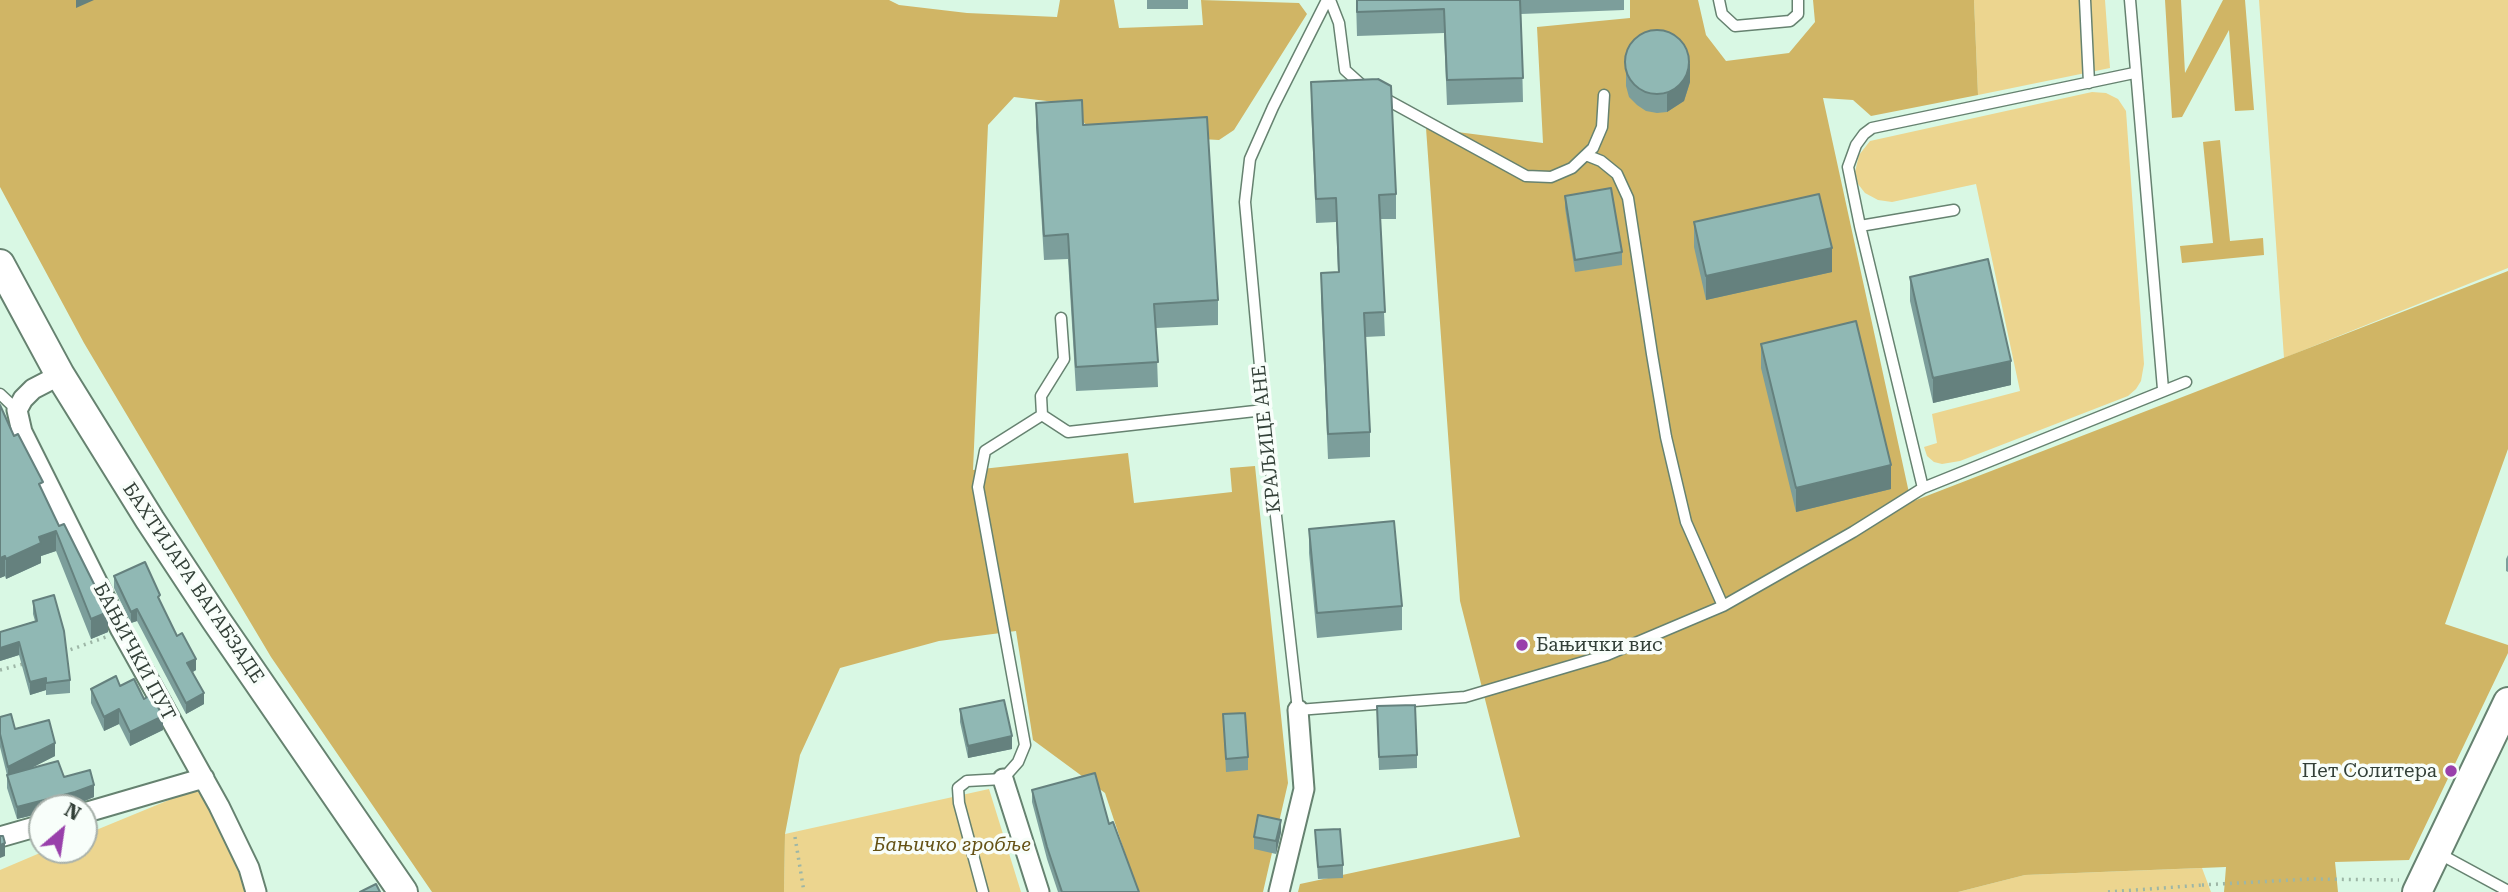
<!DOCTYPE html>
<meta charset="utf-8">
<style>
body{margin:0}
#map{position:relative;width:2508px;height:892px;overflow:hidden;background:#d9f8e4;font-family:"Roboto Serif",serif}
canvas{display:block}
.north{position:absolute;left:28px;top:794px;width:70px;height:70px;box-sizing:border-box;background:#f8fefa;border:2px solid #a9b2ac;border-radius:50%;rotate:29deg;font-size:19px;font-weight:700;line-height:28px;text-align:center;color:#334038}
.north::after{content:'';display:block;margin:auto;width:24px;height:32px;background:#9940ab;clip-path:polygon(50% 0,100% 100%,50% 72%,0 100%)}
</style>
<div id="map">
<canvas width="2508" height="892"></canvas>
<div class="north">N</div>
</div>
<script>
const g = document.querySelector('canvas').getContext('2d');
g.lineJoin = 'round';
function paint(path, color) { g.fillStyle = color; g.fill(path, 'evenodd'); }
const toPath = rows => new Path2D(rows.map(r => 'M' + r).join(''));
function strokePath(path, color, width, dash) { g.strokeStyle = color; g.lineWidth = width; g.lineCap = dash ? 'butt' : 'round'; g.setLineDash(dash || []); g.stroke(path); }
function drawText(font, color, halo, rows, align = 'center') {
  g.font = font + ' "Roboto Serif",serif'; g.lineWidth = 7; g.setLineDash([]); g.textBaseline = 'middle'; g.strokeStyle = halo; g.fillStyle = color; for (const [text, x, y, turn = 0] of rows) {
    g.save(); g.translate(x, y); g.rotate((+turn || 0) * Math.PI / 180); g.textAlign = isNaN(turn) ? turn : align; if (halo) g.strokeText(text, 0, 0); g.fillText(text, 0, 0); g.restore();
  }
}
paint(toPath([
 [1974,0,2105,0,2110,68,1978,95],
 [2259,0,2508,0,2508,268,2284,358],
 [2092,92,2106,93,2118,99,2126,111,2144,364,2141,381,2136,389,2128,396,1960,461,1942,464,1934,462,1927,456,1924,447,1937,443,1932,414,2020,391,1976,184,1892,202,1878,200,1865,193,1858,184,1855,172,1859,155,1870,141],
 [203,786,243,869,248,892,0,892,0,870,47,850,84,850,84,835],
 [989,789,1021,892,784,892,785,834],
 [2202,868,2211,892,1958,892,2025,875]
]), '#ecd58f');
paint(toPath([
 [0,0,889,0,899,5,967,13,1057,17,1060,0,1114,0,1119,28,1203,25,1201,0,1299,3,1307,14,1234,130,1219,140,1095,133,1063,103,1014,97,988,125,973,470,1128,453,1134,503,1232,492,1230,468,1255,466,1288,783,1263,892,1138,892,1105,793,1033,740,1016,631,939,641,840,668,800,755,785,834,784,892,432,892,271,657,84,343,0,187],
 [1630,0,1698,0,1706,35,1726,61,1789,53,1815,22,1813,0,1974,0,1978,95,1871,116,1853,100,1823,98,1911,502,2508,271,2508,449,2445,624,2508,645,2508,653,2409,860,2335,862,2338,892,2224,892,2226,867,2025,875,1958,892,1298,892,1300,884,1520,837,1460,601,1426,128,1543,143,1537,27,1630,18],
 [2165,0,2181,0,2185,73,2223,0,2245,0,2254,110,2235,111,2229,30,2182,117,2172,118],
 [2220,140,2230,241,2263,238,2264,255,2182,263,2180,246,2213,243,2203,142]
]), '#d0b565');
const service = toPath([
 [1327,0,1273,107,1250,159,1245,202,1264,410,1298,710,1465,697,1607,655,1723,606,1853,532,1923,488],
 [1330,0,1339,23,1345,70,1364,87],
 [1719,0,1722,14,1735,26,1790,21,1798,14,1798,0],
 [2085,0,2089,83],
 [2130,0,2163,389],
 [2134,73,1872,128,1864,134,1856,145,1848,167,1860,226,1923,488,2186,382],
 [1380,96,1526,176,1551,177,1572,168,1593,148,1602,127,1604,95],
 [1586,155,1601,161,1617,174,1628,198,1652,354,1666,437,1686,522,1723,606],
 [1860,226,1954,210],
 [1061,318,1064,359,1041,396,1042,415,1068,432,1264,410],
 [0,394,17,410],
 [2438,853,2508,891],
 [983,892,959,803,958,788,967,781,1003,779,1018,762,1025,745,978,487,985,451,1042,415]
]);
const minor = toPath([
 [60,375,33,389,23,399,17,410,22,432,121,630,219,806,249,868,256,892],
 [1003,779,1039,892],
 [84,813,204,778],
 [0,837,42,825],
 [1279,892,1304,789,1298,710]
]);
const secondary = toPath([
 [0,264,60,375,150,520,216,620,403,892],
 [2417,892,2508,702]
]);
strokePath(service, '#668270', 13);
strokePath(minor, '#668270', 23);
strokePath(secondary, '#668270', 32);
strokePath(toPath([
 [64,652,106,637],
 [0,670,23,664],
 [795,837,804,892],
 [2202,885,2310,879,2399,880],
 [2108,892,2203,885]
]), '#9db6a6', 3.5, [2, 5]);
strokePath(service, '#fff', 10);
strokePath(minor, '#fff', 19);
strokePath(secondary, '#fff', 28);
paint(toPath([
 [1147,0,1188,0,1188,9,1147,9],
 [1356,0,1624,0,1624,10,1521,14,1523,102,1447,105,1444,33,1357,36],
 [1626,56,1690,82,1684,101,1667,112,1657,113,1646,111,1637,105,1629,97,1626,86],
 [1311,82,1396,194,1396,219,1380,219,1385,336,1365,337,1370,432,1370,457,1328,459,1321,297,1321,273,1338,272,1336,222,1316,223,1311,106],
 [1036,103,1083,125,1218,300,1218,325,1156,328,1158,387,1076,391,1068,259,1044,260,1036,127],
 [1565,196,1622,252,1622,265,1575,272,1565,208],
 [1694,222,1832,272,1706,300,1694,247],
 [1910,277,2011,385,1933,403,1910,301],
 [1761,344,1891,489,1796,512,1761,368],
 [0,405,14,436,43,493,108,632,91,639,56,551,41,556,41,563,6,579,5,576,0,578],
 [1309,529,1402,606,1402,630,1317,638,1309,553],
 [2508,555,2508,572,2506,571,2506,559],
 [114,576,160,602,177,636,196,670,193,672,204,704,186,714,137,621,131,623,114,588],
 [33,601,70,680,70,693,46,695,46,690,30,695,19,655,0,661,0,632,35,621,33,614],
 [120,686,144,699,163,730,130,746,119,724,104,731,91,703,91,689],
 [1377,706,1417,755,1417,768,1379,770],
 [960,709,1012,749,968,758,960,722],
 [1223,714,1248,757,1248,770,1226,772],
 [0,717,15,729,55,756,29,769,64,777,94,797,75,805,42,808,42,813,17,819,7,788,7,775,0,747],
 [1032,790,1109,824,1139,892,1058,892,1047,859,1032,802],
 [1315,830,1343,865,1343,878,1318,879],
 [1281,832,1276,854,1254,849,1254,837]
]), '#7c9e9b');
paint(toPath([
 [76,0,94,0,76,8],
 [1690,63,1690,82,1684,101,1667,112,1667,94],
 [1832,248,1832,272,1706,300,1706,276],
 [2011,361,2011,385,1933,403,1933,378],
 [1891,465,1891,489,1796,512,1796,488],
 [56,531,56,551,41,556,41,563,6,579,6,559,39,537],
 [5,556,5,576,0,578,0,558],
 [137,609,137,621,131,623,131,612],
 [108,612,108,632,91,639,91,619],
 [19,642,19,655,0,661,0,648],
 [196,659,196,670,187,675,187,663],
 [46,678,46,690,30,695,30,682],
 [204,693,204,704,186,714,186,703],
 [119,709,119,724,104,731,104,717],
 [163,716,163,730,130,746,130,732],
 [1012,736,1012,749,968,758,968,746],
 [55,743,55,756,8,780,8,767],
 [94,785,94,797,75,805,62,808,42,808,42,813,17,819,17,807],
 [1281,820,1281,832,1276,854,1276,841],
 [5,843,5,856,0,858,0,845]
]), '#65817e');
const building = toPath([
 [1357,0,1520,0,1523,78,1447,80,1444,9,1357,12,1357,0],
 '1625 62a32 32 0 1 1 64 0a32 32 0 1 1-64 0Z',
 [1378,79,1391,86,1396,194,1379,195,1385,312,1364,313,1370,432,1328,434,1321,273,1339,272,1336,198,1316,199,1311,82,1378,79],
 [1082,100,1083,125,1207,117,1218,300,1154,304,1158,362,1076,367,1068,234,1044,236,1036,103,1082,100],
 [1611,188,1622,252,1575,260,1565,196,1611,188],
 [1819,194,1832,248,1706,276,1694,222,1819,194],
 [1988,259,2011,361,1933,378,1910,277,1988,259],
 [1856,321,1891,465,1796,488,1761,344,1856,321],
 [0,405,14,436,18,434,43,482,39,484,59,526,64,524,108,612,91,619,56,531,39,537,41,543,6,559,5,556,0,558,0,405],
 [1394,521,1402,606,1317,613,1309,529,1394,521],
 [145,562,160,595,158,597,177,636,182,633,196,659,187,663,204,693,186,703,137,609,131,612,114,576,145,562],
 [54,595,64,631,70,680,46,683,46,678,30,682,19,642,0,648,0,632,37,621,33,601,54,595],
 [116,676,120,686,134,679,144,699,151,695,163,716,130,732,119,709,104,717,91,689,116,676],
 [1004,700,1012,736,968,746,960,709,1004,700],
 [1415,705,1417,755,1379,757,1377,706,1415,705],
 [1245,713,1248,757,1226,759,1223,714,1245,713],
 [11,714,15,729,49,720,55,743,8,767,0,734,0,717,11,714],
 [58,761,64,777,90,770,94,785,75,792,17,807,7,775,58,761],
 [1095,773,1109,824,1113,822,1139,892,1062,892,1047,847,1032,790,1095,773],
 [1258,815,1281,820,1276,841,1254,837,1258,815],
 [1340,829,1343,865,1318,867,1315,830,1340,829],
 [0,836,3,836,5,843,0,845,0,836],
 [376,884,380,892,360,892,376,884]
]);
paint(building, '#90b8b4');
strokePath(building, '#65817e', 2);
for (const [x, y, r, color] of [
 [1522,645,7,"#9940ab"],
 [2451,771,7,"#9940ab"]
]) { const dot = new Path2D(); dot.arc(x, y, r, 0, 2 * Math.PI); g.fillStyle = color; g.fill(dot); strokePath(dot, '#f8fefa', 2.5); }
drawText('19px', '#334038', '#f8fefa', [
 ["КРАЉИЦЕ АНЕ",1267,439,-96],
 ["БАХТИЈАРА ВАГАБЗАДЕ",193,583,56],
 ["БАЊИЧКИ ПУТ",134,652,62]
]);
drawText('19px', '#334038', '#f8fefa', [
 ["Бањички вис",1536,645],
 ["Пет Солитера",2437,771,"right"]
], 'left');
drawText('italic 19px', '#655215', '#f8fefa', [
 ["Бањичко гробље",952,845]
]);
</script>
